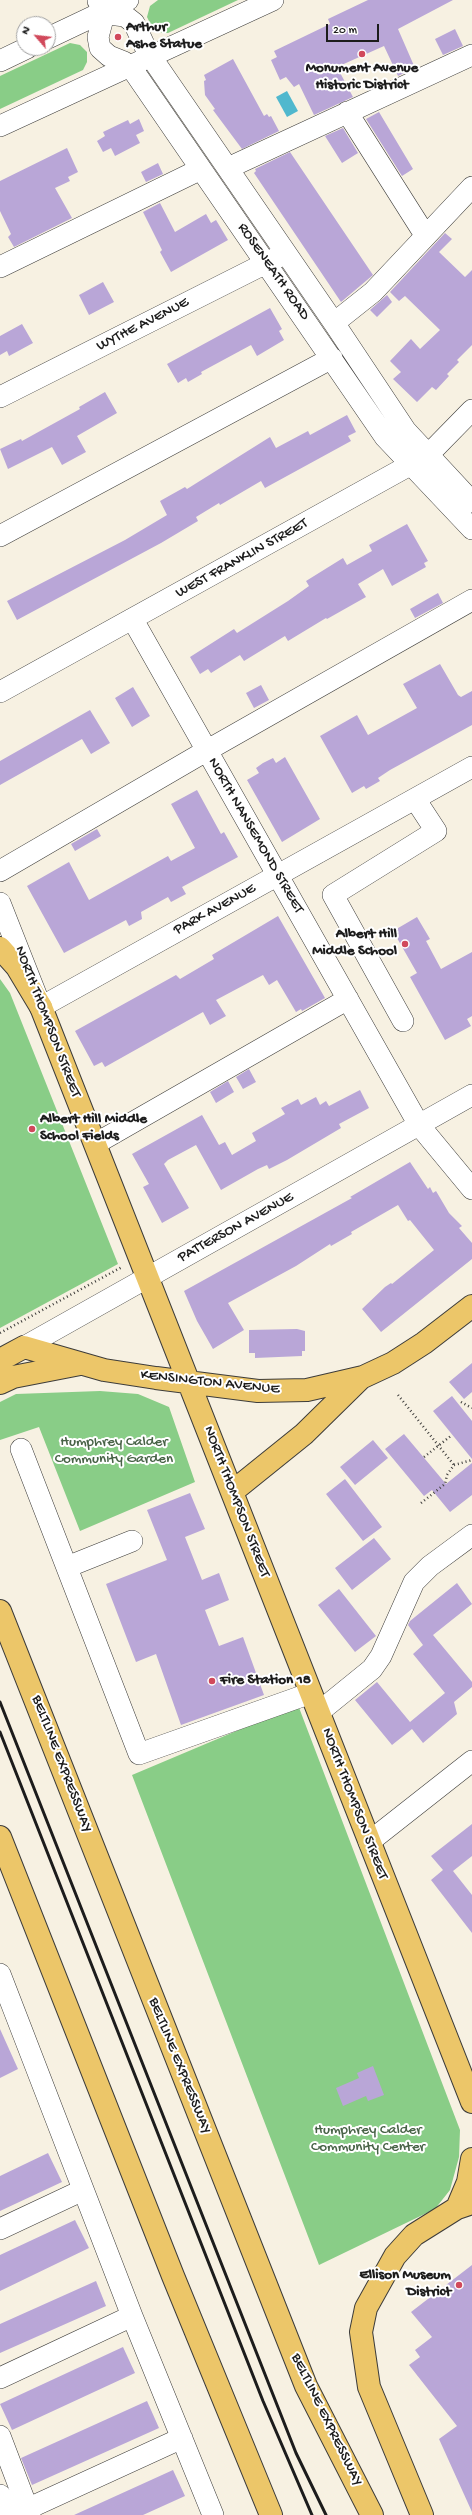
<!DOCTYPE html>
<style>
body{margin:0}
#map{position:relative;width:472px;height:2515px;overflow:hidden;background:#f7f1e2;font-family:"Gochi Hand",sans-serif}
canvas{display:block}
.north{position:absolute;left:16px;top:16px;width:40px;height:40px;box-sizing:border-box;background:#fff;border:1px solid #a4a4a4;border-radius:50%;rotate:298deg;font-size:11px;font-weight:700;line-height:16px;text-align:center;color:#1c1c1c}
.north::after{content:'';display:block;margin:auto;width:14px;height:18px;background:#d1495b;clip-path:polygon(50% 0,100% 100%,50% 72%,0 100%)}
.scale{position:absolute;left:326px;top:24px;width:53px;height:18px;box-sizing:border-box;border:2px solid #1c1c1c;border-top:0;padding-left:5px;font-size:12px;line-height:14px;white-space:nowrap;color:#1c1c1c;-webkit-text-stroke:3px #fff;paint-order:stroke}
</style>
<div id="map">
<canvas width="472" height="2515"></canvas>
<div class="north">N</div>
<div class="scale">20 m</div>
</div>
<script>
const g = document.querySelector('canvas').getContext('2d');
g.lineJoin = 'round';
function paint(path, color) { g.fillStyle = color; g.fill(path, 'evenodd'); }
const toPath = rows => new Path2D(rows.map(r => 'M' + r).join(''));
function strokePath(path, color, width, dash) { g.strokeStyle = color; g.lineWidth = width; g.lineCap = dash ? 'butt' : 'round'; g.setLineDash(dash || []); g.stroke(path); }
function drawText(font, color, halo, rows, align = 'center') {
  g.font = font + ' "Gochi Hand",sans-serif'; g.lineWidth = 4; g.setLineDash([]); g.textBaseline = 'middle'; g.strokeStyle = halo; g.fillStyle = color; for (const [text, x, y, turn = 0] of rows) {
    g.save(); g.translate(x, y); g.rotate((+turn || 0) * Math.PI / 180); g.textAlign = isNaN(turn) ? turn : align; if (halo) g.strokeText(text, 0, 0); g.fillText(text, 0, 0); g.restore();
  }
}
paint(toPath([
 [158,0,238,0,168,33,162,33,152,27,147,17,150,6],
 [70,43,80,45,87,52,87,62,83,70,0,109,0,76],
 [0,979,10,993,118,1264,0,1328],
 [100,1391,138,1394,169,1407,195,1482,80,1531,39,1427,0,1440,0,1402,16,1394],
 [298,1705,460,2130,459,2157,450,2190,435,2209,319,2265,132,1775]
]), '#89cd87');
paint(toPath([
 [287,91,298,111,287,117,276,97]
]), '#50b8ce');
paint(toPath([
 [368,0,453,0,398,29,415,68,398,76,384,46,337,67,353,97,314,115,299,84,294,87,286,77,280,80,271,60,277,57,274,51,330,24,328,19],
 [455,29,463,46,443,55,435,39],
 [233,59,264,116,267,114,269,117,271,116,279,131,242,149,213,110,215,109,205,95,204,81,206,80,204,75],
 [379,112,413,169,402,176,366,119],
 [139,119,144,131,136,135,140,143,115,156,111,148,103,152,97,141,105,136,103,132,128,120,130,124],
 [343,128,358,153,342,163,325,136],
 [67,148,78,172,68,177,70,181,55,188,72,218,14,247,8,237,11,234,0,211,0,181],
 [290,152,373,275,341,302,254,173,256,171,255,169],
 [158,163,163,174,146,182,141,172],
 [160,203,175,232,206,214,211,223,216,220,228,240,171,272,160,252,162,250,143,212],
 [445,233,452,239,439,252,465,277,472,270,472,345,457,360,459,362,447,374,449,376,436,390,432,387,417,402,393,379,401,372,390,361,411,339,420,349,440,330,405,296,399,301,390,292],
 [103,282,114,302,89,315,79,295],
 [387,295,392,302,377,317,370,310],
 [270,308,282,329,279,331,284,340,257,356,251,345,201,372,202,374,188,382,186,378,178,383,167,364],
 [22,324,33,343,9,356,7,351,0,355,0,336],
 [105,392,117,413,77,436,86,452,62,465,52,447,8,469,0,449,21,439,22,441,80,409,79,407],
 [347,415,356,432,348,436,351,441,265,488,261,481,220,505,219,503,196,517,198,521,161,543,17,620,7,601,125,540,167,515,160,501,185,487,187,489,270,437,276,448,308,431,310,435],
 [407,524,428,561,424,563,426,567,392,586,383,569,358,584,366,597,327,619,326,618,288,641,285,636,244,661,240,655,211,673,208,669,200,674,190,657,234,629,237,633,288,601,309,586,306,581,343,558,347,565,372,551,369,545],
 [438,593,443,603,415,618,410,609],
 [440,664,458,695,461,697,472,691,472,725,390,770,378,778,380,781,366,789,364,786,352,793,320,736,357,715,368,735,417,708,403,684],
 [261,685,269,700,254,708,246,693],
 [133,687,150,716,132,727,115,698],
 [90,710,110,743,91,754,82,739,0,785,0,761],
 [285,757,320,819,282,842,247,780,259,773,256,768,263,763,273,758,276,763],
 [197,790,221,834,224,832,238,857,182,887,186,894,171,902,168,897,141,912,142,919,129,926,126,920,64,953,27,886,69,862,89,900,168,856,171,861,195,848,171,804],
 [97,829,101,836,75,851,71,844],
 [278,916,325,998,302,1011,301,1009,296,1012,277,980,269,985,263,975,216,1000,226,1016,210,1025,203,1012,105,1067,102,1062,94,1066,75,1031,176,975,180,979,214,959,212,955],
 [417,917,430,939,426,941,441,969,472,952,472,1016,467,1019,471,1026,445,1040,410,977,417,973,393,931],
 [249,1069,256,1082,243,1089,236,1077],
 [228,1081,234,1092,216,1103,210,1092],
 [360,1090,369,1108,339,1124,341,1128,287,1160,269,1169,267,1165,258,1169,221,1190,196,1145,168,1160,164,1164,189,1208,162,1223,143,1187,149,1184,132,1154,202,1115,219,1145,225,1142,232,1155,256,1141,252,1133,285,1114,281,1108,298,1099,301,1105,316,1097,320,1105,326,1101,329,1106],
 [410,1162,428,1189,430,1187,433,1193,436,1191,449,1213,462,1226,459,1228,472,1243,472,1259,381,1332,362,1309,385,1287,391,1283,392,1284,434,1250,410,1220,408,1221,398,1205,351,1232,352,1234,331,1246,330,1244,296,1266,228,1303,244,1330,213,1349,197,1321,184,1291,352,1198,350,1197],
 [297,1329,305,1331,305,1351,302,1351,302,1356,255,1358,255,1353,249,1353,249,1330],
 [472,1363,472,1392,464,1399,449,1382],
 [452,1396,472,1421,472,1459,433,1411],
 [404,1434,446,1484,472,1463,472,1495,450,1512,432,1490,424,1496,385,1449],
 [373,1440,388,1458,355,1485,340,1467],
 [345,1479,382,1527,363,1541,326,1494],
 [190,1493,205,1529,185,1537,202,1580,219,1573,229,1600,205,1610,219,1646,243,1637,264,1695,181,1725,156,1654,136,1662,106,1584,167,1560,147,1510],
 [374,1538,391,1559,352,1590,335,1568],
 [457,1583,472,1604,433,1635,472,1682,472,1687,454,1702,457,1714,423,1743,412,1729,392,1745,355,1700,377,1682,410,1722,445,1693,413,1654,423,1645,408,1625,410,1621],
 [339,1589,376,1636,355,1652,318,1605],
 [472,1824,472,1856,453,1871,472,1895,472,1933,431,1880,443,1870,431,1856],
 [0,2029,18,2069,0,2078],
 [373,2066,384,2095,368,2101,366,2096,343,2106,336,2088,359,2078,357,2073],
 [48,2153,62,2182,0,2211,0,2176],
 [75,2220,89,2248,0,2291,0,2255],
 [472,2265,472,2512,439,2439,457,2426,409,2365,420,2357,415,2350,432,2337,411,2312],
 [96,2281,106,2306,0,2353,0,2324],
 [123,2347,135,2373,12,2430,0,2404],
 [147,2401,159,2428,32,2485,21,2458],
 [173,2470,185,2496,143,2515,74,2515]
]), '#b9a6d7');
const minor = toPath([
 [98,1,108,14,125,16,134,23,147,51,334,323,406,431,472,502],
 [105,11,98,37,100,48,109,56,124,62,135,73,385,437,472,529],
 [48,38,128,0],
 [0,61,27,48],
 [347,112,425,235],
 [0,126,273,0],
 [228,168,472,55],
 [0,267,201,169],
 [334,323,373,292,472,187],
 [0,397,278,257],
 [0,536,332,358],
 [133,620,419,1125,472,1189],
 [0,692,428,455,472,410],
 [0,871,206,751,472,600],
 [0,903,41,1007,472,767],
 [403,1021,333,895,436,831,415,799],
 [95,1144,348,999],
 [24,1347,472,1095],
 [21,1449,139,1754,311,1693],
 [67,1567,132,1541],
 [319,1712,372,1669,381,1656,414,1582,430,1566,472,1535],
 [369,1842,472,1761],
 [0,1974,132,2316,213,2515],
 [0,2229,83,2190],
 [0,2378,132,2316],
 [0,2436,30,2515],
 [0,2495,8,2515],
 [27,2509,182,2438]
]);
const major = toPath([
 [41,1007,472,2102],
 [0,1360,24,1347,104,1370,156,1378,258,1391,307,1390,363,1377,393,1363,424,1343,472,1306],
 [0,1383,13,1377,80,1364],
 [232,1492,304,1434,360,1379]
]);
const highway = toPath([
 [0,948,17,967,41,1007],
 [0,1611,306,2386,372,2515],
 [0,1837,173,2276,271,2515],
 [457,2208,468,2182,472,2159],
 [422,2515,369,2387,361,2332,366,2308,395,2256,414,2235,457,2208,472,2203]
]);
strokePath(minor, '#3d3c3a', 22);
strokePath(major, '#3d3c3a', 24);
strokePath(highway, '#3d3c3a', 24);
strokePath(toPath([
 [0,1333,122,1267],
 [398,1395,454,1465],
 [461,1402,472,1408],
 [424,1457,452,1435],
 [421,1503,445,1484,447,1475,454,1465,472,1460]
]), '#3d3c3a', 2.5, [1, 3]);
strokePath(minor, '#fff', 21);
strokePath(major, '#ecc669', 22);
strokePath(highway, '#ecc669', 22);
strokePath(toPath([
 [0,1702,296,2453,326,2515],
 [0,1732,263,2401,312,2515]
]), '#1c1c1c', 3);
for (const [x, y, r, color] of [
 [118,37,4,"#d1495b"],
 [362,54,4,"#d1495b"],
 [405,944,4,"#d1495b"],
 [32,1129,4,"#d1495b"],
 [212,1681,4,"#d1495b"],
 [459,2285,4,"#d1495b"]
]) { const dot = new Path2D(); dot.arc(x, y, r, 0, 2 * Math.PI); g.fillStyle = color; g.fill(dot); strokePath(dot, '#fff', 1.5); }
drawText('bold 15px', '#1c1c1c', '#fff', [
 ["Arthur",126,28],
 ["Ashe Statue",126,45],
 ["Monument Avenue",362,69,"center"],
 ["Historic District",362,86,"center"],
 ["Albert Hill",397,935,"right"],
 ["Middle School",397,952,"right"],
 ["Albert Hill Middle",40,1120],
 ["School Fields",40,1137],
 ["Fire Station 18",220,1681],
 ["Ellison Museum",451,2276,"right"],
 ["District",451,2293,"right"]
], 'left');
drawText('15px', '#1c1c1c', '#fff', [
 ["ROSENEATH ROAD",273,272,55],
 ["WYTHE AVENUE",143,325,-27],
 ["WEST FRANKLIN STREET",242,559,-29],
 ["NORTH NANSEMOND STREET",255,836,60],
 ["PARK AVENUE",215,910,-29],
 ["NORTH THOMPSON STREET",47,1022,69],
 ["PATTERSON AVENUE",236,1228,-29],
 ["KENSINGTON AVENUE",210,1383,6],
 ["NORTH THOMPSON STREET",236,1502,69],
 ["BELTLINE EXPRESSWAY",61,1764,69],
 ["NORTH THOMPSON STREET",354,1804,69],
 ["BELTLINE EXPRESSWAY",179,2066,68],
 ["BELTLINE EXPRESSWAY",326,2420,64]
]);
drawText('15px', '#486347', '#fff', [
 ["Humphrey Calder",114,1443],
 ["Community Garden",114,1460],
 ["Humphrey Calder",368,2131],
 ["Community Center",368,2148]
]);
</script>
